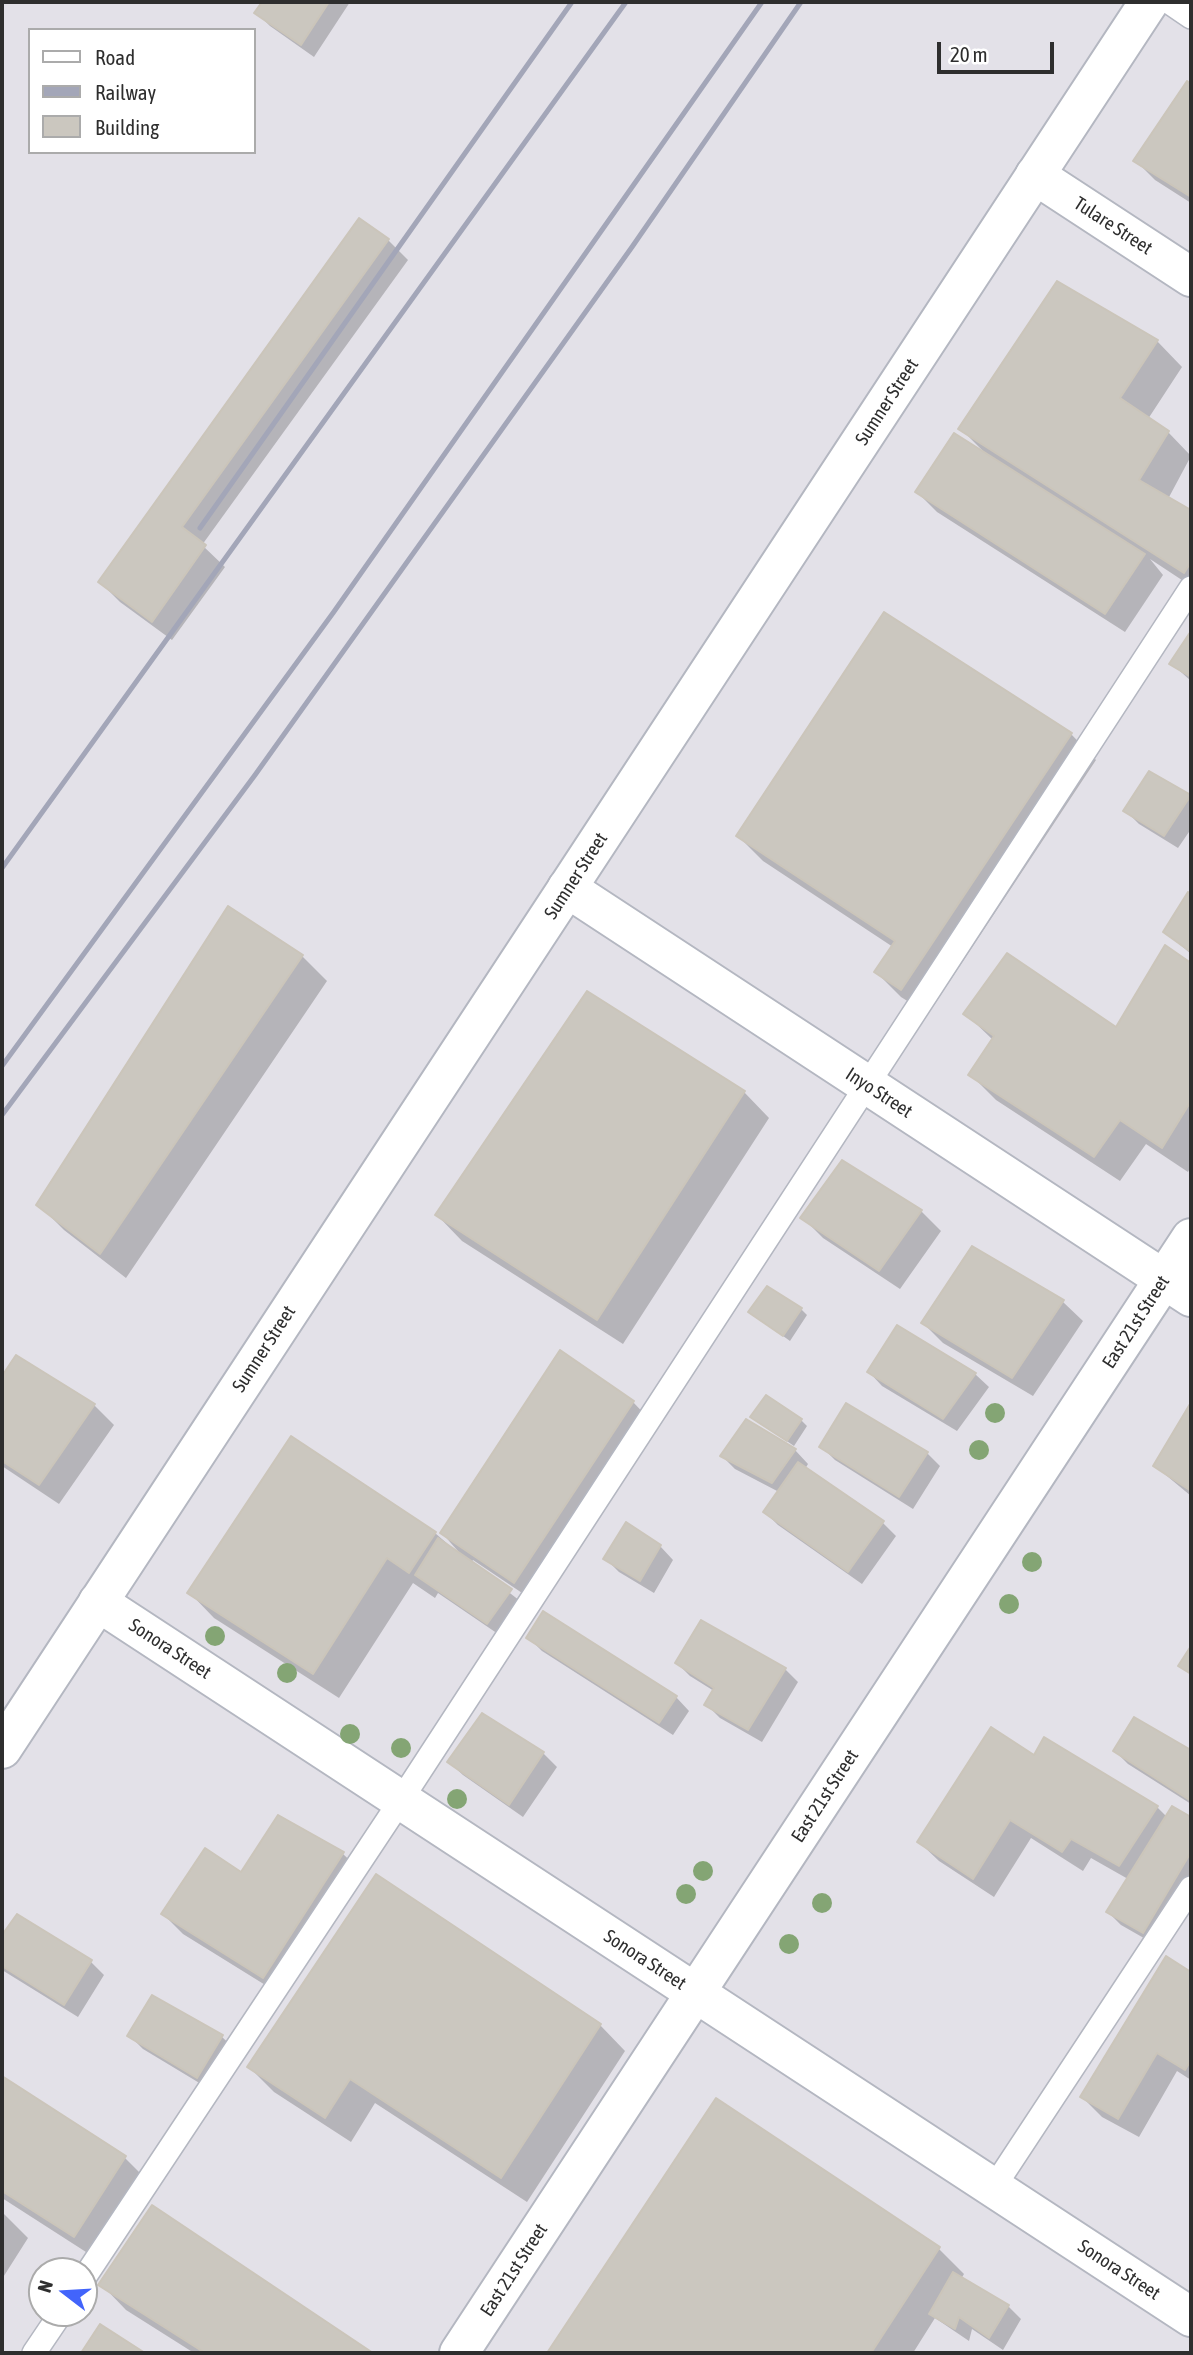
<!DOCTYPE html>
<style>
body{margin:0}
#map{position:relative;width:1193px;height:2355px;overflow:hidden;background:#efe9e1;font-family:"Asap Condensed",sans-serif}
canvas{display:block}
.frame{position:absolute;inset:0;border:4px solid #2e2e2e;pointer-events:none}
.legend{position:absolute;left:28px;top:28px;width:228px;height:126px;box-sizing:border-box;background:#fff;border:2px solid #ababab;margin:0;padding:9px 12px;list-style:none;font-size:21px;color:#2e2e2e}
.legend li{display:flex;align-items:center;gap:14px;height:35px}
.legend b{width:35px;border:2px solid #ababab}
.north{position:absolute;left:28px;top:2257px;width:70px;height:70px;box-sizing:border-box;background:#fff;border:2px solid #ababab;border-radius:50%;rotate:287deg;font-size:19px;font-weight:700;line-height:28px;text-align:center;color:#2e2e2e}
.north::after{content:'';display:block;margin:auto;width:24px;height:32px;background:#4264fb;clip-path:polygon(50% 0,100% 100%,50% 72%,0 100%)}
.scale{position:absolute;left:937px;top:42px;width:117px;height:32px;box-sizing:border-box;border:4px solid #2e2e2e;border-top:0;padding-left:9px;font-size:21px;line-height:24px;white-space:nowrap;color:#2e2e2e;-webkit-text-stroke:5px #fff;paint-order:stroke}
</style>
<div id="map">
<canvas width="1193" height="2355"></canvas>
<div class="frame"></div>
<ul class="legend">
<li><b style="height:9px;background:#fff"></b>Road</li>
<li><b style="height:9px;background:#a3a6b8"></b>Railway</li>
<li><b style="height:19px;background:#cbc7bf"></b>Building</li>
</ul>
<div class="north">N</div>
<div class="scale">20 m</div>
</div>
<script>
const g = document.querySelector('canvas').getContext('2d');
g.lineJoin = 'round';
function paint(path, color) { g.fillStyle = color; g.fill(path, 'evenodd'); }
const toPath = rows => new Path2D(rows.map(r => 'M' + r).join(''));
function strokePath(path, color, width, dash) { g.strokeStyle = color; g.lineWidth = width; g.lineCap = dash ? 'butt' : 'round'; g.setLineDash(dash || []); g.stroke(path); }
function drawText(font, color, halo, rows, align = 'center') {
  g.font = font + ' "Asap Condensed",sans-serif'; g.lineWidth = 7; g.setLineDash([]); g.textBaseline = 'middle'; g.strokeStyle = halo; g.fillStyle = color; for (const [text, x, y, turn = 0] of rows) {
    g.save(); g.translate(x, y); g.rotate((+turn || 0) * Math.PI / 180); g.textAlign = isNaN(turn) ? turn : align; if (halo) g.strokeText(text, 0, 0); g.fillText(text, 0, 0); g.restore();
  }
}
paint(toPath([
 [2,2,1191,2,1191,2353,2,2353],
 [30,30,254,30,254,152,30,152],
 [42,2271,84,2271,84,2313,42,2313]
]), '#e3e1e8');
paint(toPath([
 [264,2,350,2,314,57,270,26,257,13],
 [1187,83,1191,86,1191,203,1155,180,1136,161],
 [388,240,408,260,202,545,225,567,172,640,120,602,100,582],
 [1157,341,1182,367,1148,419,1168,432,1191,456,1168,499,1191,512,1191,586,1150,559,1163,575,1125,632,937,512,917,492,983,451,961,429],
 [1191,634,1191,681,1172,664],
 [1071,734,1096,760,928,1014,901,997,876,972,893,947,763,861,738,836],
 [1149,774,1191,797,1191,829,1178,848,1139,824,1125,810],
 [1189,895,1191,896,1191,954,1165,932],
 [1166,948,1191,965,1191,1166,1188,1172,1146,1144,1120,1181,996,1100,971,1075,993,1040,966,1014,1117,1030],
 [302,956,327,981,126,1278,64,1230,39,1205],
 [587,993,744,1092,769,1118,623,1344,462,1241,437,1215],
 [843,1162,921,1211,941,1231,900,1289,823,1238,803,1218],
 [973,1249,1063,1302,1083,1321,1033,1396,943,1343,923,1323],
 [801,1309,807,1315,790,1341,750,1312],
 [898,1327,975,1374,989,1387,957,1431,882,1386,869,1372],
 [16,1357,94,1405,114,1425,59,1504,2,1466,2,1379],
 [633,1402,652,1422,534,1601,473,1560,471,1563,524,1604,501,1636,438,1593,435,1598,413,1583,339,1698,214,1618,189,1592,435,1533,465,1559,442,1533],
 [1191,1406,1191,1496,1155,1466],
 [752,1417,801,1420,807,1426,794,1446],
 [822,1447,927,1453,940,1466,913,1509,835,1460],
 [795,1450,808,1464,805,1469,882,1522,896,1536,862,1584,778,1525,765,1512,779,1492,735,1469,722,1456],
 [660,1546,673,1560,654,1593,619,1572,606,1559],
 [529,1638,676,1697,689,1711,673,1735,542,1651],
 [677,1663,785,1669,798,1682,762,1742,720,1718,707,1705,714,1691,690,1676],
 [482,1715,543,1753,557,1767,523,1817,463,1775,449,1762],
 [1135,1720,1191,1752,1191,1804,1128,1764,1115,1751],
 [1045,1739,1157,1807,1167,1817,1173,1808,1191,1819,1191,1887,1156,1945,1121,1925,1108,1912,1128,1879,1091,1858,1083,1871,1031,1838,994,1897,939,1861,919,1842,1035,1757],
 [278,1818,343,1854,363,1873,283,1996,183,1934,163,1914,241,1875],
 [17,1917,91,1962,104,1975,78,2017,2,1970,2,1938],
 [1167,1958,1191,1974,1191,2080,1177,2071,1139,2137,1102,2117,1082,2097],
 [153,1997,222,2037,236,2050,211,2090,143,2049,130,2036],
 [600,2025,625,2051,527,2202,375,2103,351,2142,274,2092,249,2067],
 [2,2078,125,2158,150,2183,100,2261,2,2198],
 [717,2100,938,2248,964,2274,961,2279,1008,2306,1021,2319,1003,2350,972,2329,969,2341,935,2318,913,2353,549,2353],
 [153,2207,369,2353,194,2353,126,2310,101,2284],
 [2,2212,28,2238,2,2279]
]), '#0003');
const building = toPath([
 [262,2,329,2,301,45,254,13,262,2],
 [1187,81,1191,84,1191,197,1133,161,1187,81],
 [359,218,389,239,182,527,206,545,152,622,98,582,359,218],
 [1057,281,1158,340,1120,398,1169,431,1139,480,1191,510,1191,562,1184,573,958,429,1057,281],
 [954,433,1145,554,1105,614,915,492,954,433],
 [884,612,1072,733,901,990,874,972,895,941,736,836,884,612],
 [1191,631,1191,677,1169,664,1191,631],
 [1149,771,1191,795,1164,836,1123,811,1149,771],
 [1188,892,1191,894,1191,952,1163,932,1188,892],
 [228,906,303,955,100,1254,36,1205,228,906],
 [1165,945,1191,963,1191,1101,1162,1148,1120,1120,1094,1157,968,1075,994,1036,963,1014,1007,953,1116,1027,1165,945],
 [587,991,745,1091,597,1320,435,1215,587,991],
 [842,1160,922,1210,879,1271,800,1218,842,1160],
 [972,1246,1064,1300,1012,1378,921,1323,972,1246],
 [767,1286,802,1308,783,1336,748,1312,767,1286],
 [897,1325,976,1373,943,1419,867,1372,897,1325],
 [560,1350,634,1401,514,1583,440,1533,560,1350],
 [16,1355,95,1404,39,1485,2,1461,2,1376,16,1355],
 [766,1395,802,1419,787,1441,750,1417,766,1395],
 [846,1403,928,1452,899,1497,819,1447,846,1403],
 [1190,1404,1191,1404,1191,1491,1153,1466,1190,1404],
 [746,1419,796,1449,772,1483,720,1456,746,1419],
 [291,1436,436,1532,409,1573,387,1558,313,1674,187,1593,291,1436],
 [798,1462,884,1521,848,1572,763,1512,798,1462],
 [626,1522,661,1545,640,1581,603,1559,626,1522],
 [438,1538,512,1589,487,1624,415,1575,438,1538],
 [543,1611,677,1696,659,1723,526,1638,543,1611],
 [701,1620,786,1668,748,1730,704,1705,714,1688,675,1663,701,1620],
 [1191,1646,1191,1674,1178,1666,1191,1646],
 [482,1713,544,1752,509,1805,447,1762,482,1713],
 [1134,1717,1191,1750,1191,1801,1113,1751,1134,1717],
 [991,1727,1034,1755,1044,1737,1158,1806,1119,1866,1071,1839,1062,1852,1010,1820,973,1879,917,1842,991,1727],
 [1172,1806,1191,1817,1191,1852,1143,1933,1106,1912,1172,1806],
 [278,1815,344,1852,263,1978,161,1914,205,1848,241,1872,278,1815],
 [376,1874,601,2024,501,2178,350,2079,325,2118,247,2067,376,1874],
 [17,1914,92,1960,64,2005,2,1966,2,1935,17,1914],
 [1166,1956,1191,1972,1191,2060,1185,2070,1157,2053,1118,2119,1080,2097,1166,1956],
 [152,1995,223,2035,197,2078,127,2036,152,1995],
 [2,2076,126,2156,74,2237,2,2191,2,2076],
 [716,2098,940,2247,871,2353,547,2353,716,2098],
 [152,2205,373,2353,205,2353,98,2285,152,2205],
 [953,2272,1009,2305,989,2338,959,2317,955,2329,929,2314,953,2272],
 [100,2324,145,2353,81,2353,100,2324]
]);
paint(building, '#cbc7bf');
strokePath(building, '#cbc5ba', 2);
const lane = toPath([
 [1169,2,1191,17],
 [994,2187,1191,1888],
 [84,2278,401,1800,1191,588],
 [34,2353,61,2313]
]);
const street = toPath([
 [1035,175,1191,277],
 [567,888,1191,1297],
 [98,1602,1191,2317]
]);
const secondary = toPath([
 [2,1749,1149,2],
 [459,2353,1191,1238]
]);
strokePath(lane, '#b4b7c1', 26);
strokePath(street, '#b4b7c1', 42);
strokePath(secondary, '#b4b7c1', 42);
strokePath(lane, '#fff', 23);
strokePath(street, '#fff', 38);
strokePath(secondary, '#fff', 38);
strokePath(toPath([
 [200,528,572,2],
 [2,868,626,2],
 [2,1066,333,613,762,2],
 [2,1115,255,775,632,247,801,2]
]), '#a3a6b8', 5);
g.fillStyle = '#84a574';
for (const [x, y] of [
 [995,1413],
 [979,1450],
 [1032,1562],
 [1009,1604],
 [215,1636],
 [287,1673],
 [350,1734],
 [401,1748],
 [457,1799],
 [703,1871],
 [686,1894],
 [822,1903],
 [789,1944]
]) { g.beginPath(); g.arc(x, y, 10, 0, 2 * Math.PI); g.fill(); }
drawText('19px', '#2e2e2e', '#fff', [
 ["Tulare Street",1113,226,33],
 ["Sumner Street",887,402,-57],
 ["Sumner Street",576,876,-57],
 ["Inyo Street",879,1093,33],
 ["East 21st Street",1136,1322,-57],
 ["Sumner Street",264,1349,-57],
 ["Sonora Street",170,1649,33],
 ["East 21st Street",825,1796,-57],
 ["Sonora Street",645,1960,33],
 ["East 21st Street",514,2270,-57],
 ["Sonora Street",1119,2270,33]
]);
</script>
